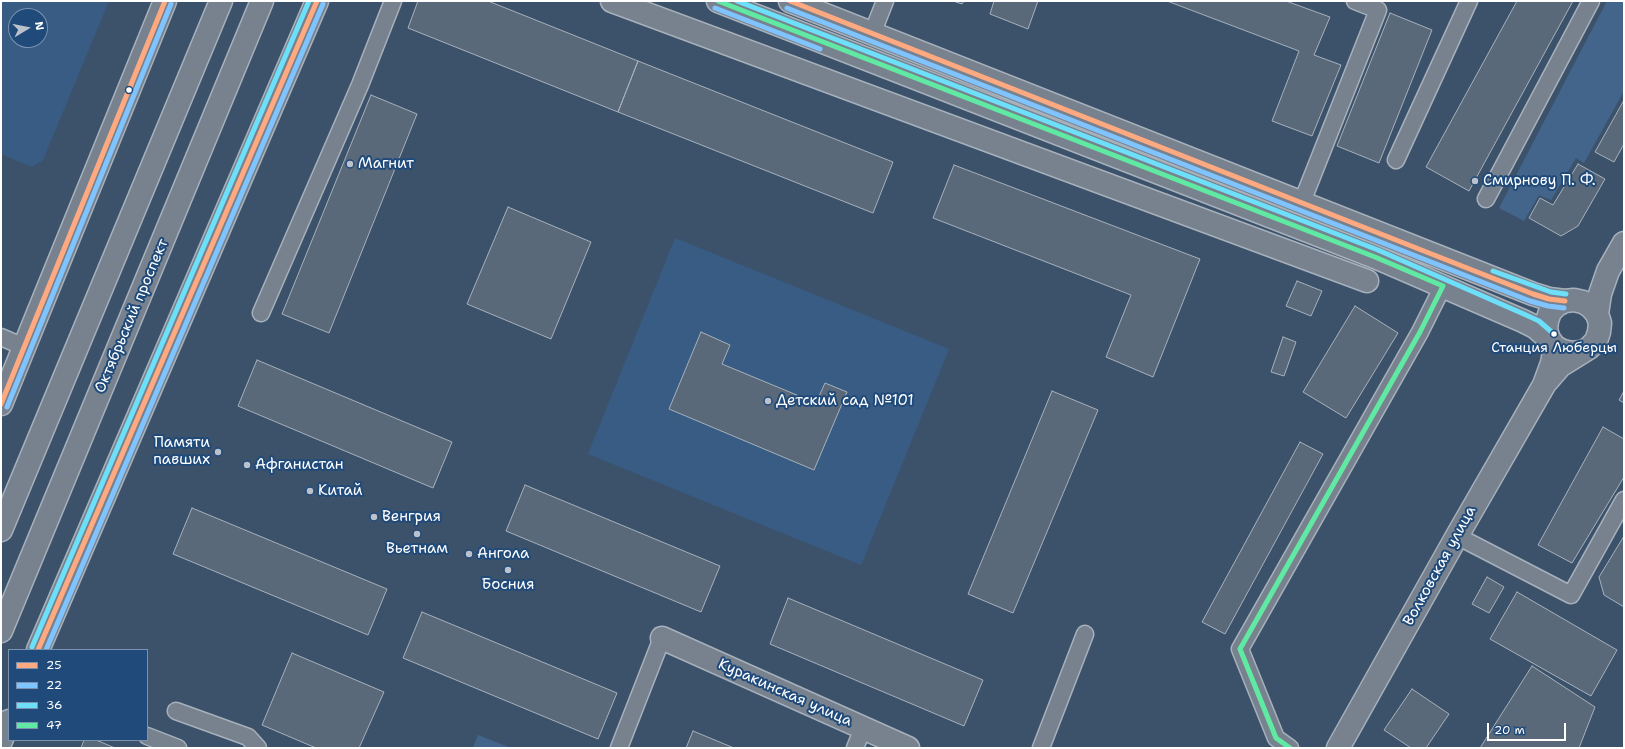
<!DOCTYPE html>
<meta charset="utf-8">
<style>
body{margin:0}
#map{position:relative;width:1625px;height:749px;overflow:hidden;background:#3c526b;font-family:"Shantell Sans",sans-serif}
canvas{display:block}
.frame{position:absolute;inset:0;border:2px solid #fff;pointer-events:none}
.legend{position:absolute;left:8px;top:649px;width:140px;height:92px;box-sizing:border-box;background:#1f4a7a;border:1px solid #7992af;margin:0;padding:5px 7px;list-style:none;font-size:12px;color:#fff}
.legend li{display:flex;align-items:center;gap:8px;height:20px}
.legend b{width:20px;border:1px solid #7992af}
.north{position:absolute;left:8px;top:8px;width:40px;height:40px;box-sizing:border-box;background:#1f4a7a;border:1px solid #7992af;border-radius:50%;rotate:80deg;font-size:11px;font-weight:700;line-height:16px;text-align:center;color:#fff}
.north::after{content:'';display:block;margin:auto;width:14px;height:18px;background:#bbc2cb;clip-path:polygon(50% 0,100% 100%,50% 72%,0 100%)}
.scale{position:absolute;left:1487px;top:723px;width:79px;height:18px;box-sizing:border-box;border:2px solid #fff;border-top:0;padding-left:5px;font-size:12px;line-height:14px;white-space:nowrap;color:#fff;-webkit-text-stroke:3px #1f4a7a;paint-order:stroke}
</style>
<div id="map">
<canvas width="1625" height="749"></canvas>
<div class="frame"></div>
<ul class="legend">
<li><b style="height:5px;background:#ffa980"></b>25</li>
<li><b style="height:5px;background:#80c4ff"></b>22</li>
<li><b style="height:5px;background:#6ddff8"></b>36</li>
<li><b style="height:5px;background:#60e9a3"></b>47</li>
</ul>
<div class="north">N</div>
<div class="scale">20 m</div>
</div>
<script>
const g = document.querySelector('canvas').getContext('2d');
g.lineJoin = 'round';
function paint(path, color) { g.fillStyle = color; g.fill(path, 'evenodd'); }
const toPath = rows => new Path2D(rows.map(r => 'M' + r).join(''));
function strokePath(path, color, width, dash) { g.strokeStyle = color; g.lineWidth = width; g.lineCap = dash ? 'butt' : 'round'; g.setLineDash(dash || []); g.stroke(path); }
function drawText(font, color, halo, rows, align = 'center') {
  g.font = font + ' "Shantell Sans",sans-serif'; g.lineWidth = 4; g.setLineDash([]); g.textBaseline = 'middle'; g.strokeStyle = halo; g.fillStyle = color; for (const [text, x, y, turn = 0] of rows) {
    g.save(); g.translate(x, y); g.rotate((+turn || 0) * Math.PI / 180); g.textAlign = isNaN(turn) ? turn : align; if (halo) g.strokeText(text, 0, 0); g.fillText(text, 0, 0); g.restore();
  }
}
paint(toPath([
 [1,1,109,1,43,160,32,167,1,154],
 [16,16,40,16,40,40,16,40],
 [675,238,949,349,861,565,588,454]
]), '#385c84');
paint(toPath([
 [1607,1,1624,1,1624,91,1584,163,1576,158,1551,200,1539,195,1524,221,1499,208],
 [478,735,511,748,473,748]
]), '#43658b');
const building = toPath([
 [418,1,488,1,638,61,618,112,408,28,418,1],
 [953,1,964,1,962,4,953,1],
 [994,1,1038,1,1028,29,990,14,994,1],
 [1167,1,1286,1,1330,17,1314,55,1341,65,1312,136,1272,121,1299,51,1167,1],
 [1517,1,1573,1,1469,191,1426,167,1517,1],
 [1390,13,1432,30,1379,163,1337,146,1390,13],
 [638,61,893,162,873,213,618,112,638,61],
 [371,95,417,114,329,333,282,314,371,95],
 [1624,100,1624,144,1614,162,1595,152,1624,100],
 [1578,164,1605,179,1578,226,1561,236,1529,218,1540,198,1553,205,1578,164],
 [954,165,1200,259,1153,377,1106,357,1131,295,933,218,954,165],
 [508,207,591,242,551,339,467,304,508,207],
 [1297,281,1322,291,1311,316,1286,306,1297,281],
 [1355,306,1398,333,1346,418,1303,392,1355,306],
 [701,332,730,345,722,364,816,403,825,383,847,392,814,470,669,409,701,332],
 [1283,337,1296,342,1284,376,1271,372,1283,337],
 [257,360,452,442,433,488,238,406,257,360],
 [1052,391,1098,410,1013,613,968,594,1052,391],
 [1624,391,1624,403,1619,400,1624,391],
 [1603,427,1624,439,1624,477,1572,563,1538,545,1603,427],
 [1300,442,1323,454,1225,634,1202,622,1300,442],
 [525,485,720,566,701,612,506,531,525,485],
 [192,508,387,589,368,635,173,554,192,508],
 [1624,536,1624,607,1604,595,1599,577,1624,536],
 [1487,577,1504,587,1489,613,1472,604,1487,577],
 [1517,592,1617,650,1591,696,1490,639,1517,592],
 [788,598,983,680,964,726,770,644,788,598],
 [422,612,617,693,598,739,403,658,422,612],
 [292,653,384,692,359,748,316,748,262,725,292,653],
 [1532,666,1595,707,1579,748,1480,748,1532,666],
 [1412,689,1449,714,1426,748,1411,748,1384,730,1412,689],
 [693,731,734,748,686,748,693,731],
 [84,740,96,740,115,748,81,748,84,740]
]);
paint(building, '#59697a');
strokePath(building, '#a7b1bc', 1);
const service = toPath([
 [872,34,885,1],
 [1396,160,1469,1],
 [1486,199,1591,1],
 [1302,202,1378,10,1355,1],
 [261,313,360,85,393,1],
 [1,337,24,347],
 [1457,536,1571,595,1624,500],
 [176,711,248,737,258,748],
 [147,736,178,748],
 [619,748,662,638],
 [855,748,863,728],
 [1041,748,1085,634],
 [1290,748,1276,738,1240,649,1420,332,1443,286]
]);
const pedestrian = toPath([
 [612,1,1367,281]
]);
const minor = toPath([
 [662,638,908,748]
]);
const secondary = toPath([
 [718,1,1375,257,1523,321,1535,327,1549,339],
 [790,1,1533,294,1549,299,1565,301],
 [1597,314,1600,294,1608,271,1624,243],
 [1547,381,1560,366,1589,348,1596,341,1599,332,1600,323,1597,314,1591,307,1583,302,1574,300,1565,301,1557,305,1550,312,1547,321,1546,330,1549,339,1555,347,1563,351,1572,353,1581,352],
 [1,404,165,1],
 [38,650,317,1],
 [1,741,9,721],
 [1338,748,1457,536,1544,385,1552,363,1555,347]
]);
const primary = toPath([
 [1,530,221,1],
 [1,631,262,1]
]);
strokePath(service, '#a7b1bc', 19);
strokePath(pedestrian, '#a7b1bc', 25);
strokePath(minor, '#a7b1bc', 25);
strokePath(secondary, '#a7b1bc', 25);
strokePath(primary, '#a7b1bc', 25);
strokePath(service, '#77828e', 16);
strokePath(pedestrian, '#77828e', 22);
strokePath(minor, '#77828e', 22);
strokePath(secondary, '#77828e', 22);
strokePath(primary, '#77828e', 22);
strokePath(toPath([
 [790,1,1533,294,1549,299,1565,301],
 [1,404,165,1],
 [38,650,317,1]
]), '#ffa980', 5);
strokePath(toPath([
 [715,8,820,49],
 [787,8,1530,301,1548,306,1564,308],
 [7,407,171,4],
 [46,650,323,4]
]), '#80c4ff', 5);
strokePath(toPath([
 [737,1,1378,250,1526,315,1539,321,1554,334],
 [1493,271,1551,292,1566,294],
 [32,647,309,1]
]), '#6ddff8', 5);
strokePath(toPath([
 [718,1,1375,257,1443,286,1420,332,1240,649,1276,738,1290,748]
]), '#60e9a3', 5);
for (const [x, y, r, color] of [
 [129,90,3.5,"#fff"],
 [350,164,4,"#bbc2cb"],
 [1475,181,4,"#bbc2cb"],
 [1554,334,3.5,"#fff"],
 [768,401,4,"#bbc2cb"],
 [218,452,4,"#bbc2cb"],
 [247,465,4,"#bbc2cb"],
 [310,491,4,"#bbc2cb"],
 [374,517,4,"#bbc2cb"],
 [417,534,4,"#bbc2cb"],
 [469,554,4,"#bbc2cb"],
 [508,570,4,"#bbc2cb"]
]) { const dot = new Path2D(); dot.arc(x, y, r, 0, 2 * Math.PI); g.fillStyle = color; g.fill(dot); strokePath(dot, '#1f4a7a', 1.5); }
drawText('14px', '#fff', '#1f4a7a', [
 ["Станция Люберцы",1554,348]
]);
drawText('15px', '#fff', '#1f4a7a', [
 ["Магнит",358,164],
 ["Смирнову П. Ф.",1483,181],
 ["Детский сад №101",776,401],
 ["Памяти",210,443,"right"],
 ["павших",210,460,"right"],
 ["Афганистан",255,465],
 ["Китай",318,491],
 ["Венгрия",382,517],
 ["Вьетнам",417,549,"center"],
 ["Ангола",477,554],
 ["Босния",508,585,"center"]
], 'left');
drawText('15px', '#fff', '#1f4a7a', [
 ["Октябрьский проспект",132,316,-67],
 ["Волковская улица",1440,566,-61],
 ["Куракинская улица",785,693,24]
]);
</script>
